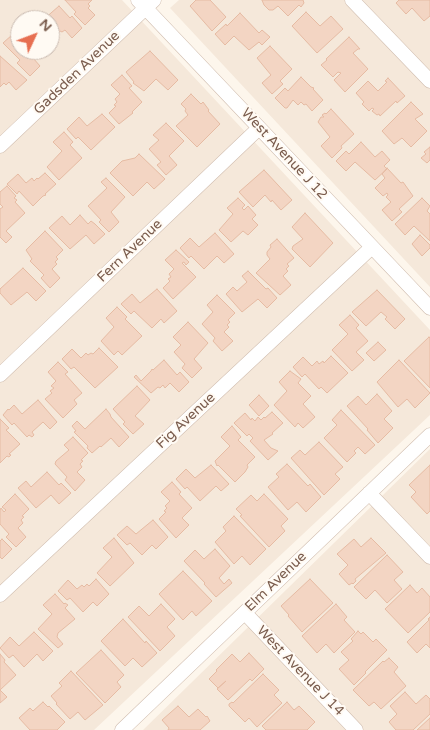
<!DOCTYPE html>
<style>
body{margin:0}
#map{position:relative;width:430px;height:730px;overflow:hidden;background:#fdf6ec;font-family:"Varela Round",sans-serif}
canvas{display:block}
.north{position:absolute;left:10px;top:10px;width:50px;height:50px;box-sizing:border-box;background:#fffaf3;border:1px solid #cabbb1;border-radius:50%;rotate:47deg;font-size:14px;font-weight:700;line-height:20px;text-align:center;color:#7a5c4d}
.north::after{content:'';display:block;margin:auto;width:18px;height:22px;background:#e76f51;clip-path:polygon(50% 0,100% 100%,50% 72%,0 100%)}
</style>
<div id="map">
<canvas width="430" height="730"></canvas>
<div class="north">N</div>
</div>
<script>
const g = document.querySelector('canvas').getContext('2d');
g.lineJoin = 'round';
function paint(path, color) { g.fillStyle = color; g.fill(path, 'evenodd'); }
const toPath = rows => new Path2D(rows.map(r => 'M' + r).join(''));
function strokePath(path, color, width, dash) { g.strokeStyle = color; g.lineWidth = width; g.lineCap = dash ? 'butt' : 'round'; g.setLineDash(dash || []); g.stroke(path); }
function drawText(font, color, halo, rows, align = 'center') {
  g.font = font + ' "Varela Round",sans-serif'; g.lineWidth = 4; g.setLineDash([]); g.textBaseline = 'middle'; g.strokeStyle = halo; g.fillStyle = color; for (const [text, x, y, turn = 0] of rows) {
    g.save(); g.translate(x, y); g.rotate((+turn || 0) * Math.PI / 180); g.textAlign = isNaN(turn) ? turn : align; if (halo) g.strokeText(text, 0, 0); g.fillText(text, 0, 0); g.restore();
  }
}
paint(toPath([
 [0,0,122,0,430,330,430,415,94,730,0,730],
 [20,20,50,20,50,50,20,50],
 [179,0,430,0,430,287,170,8],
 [430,449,430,730,143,730]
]), '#f5e8da');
const building = toPath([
 [65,0,92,0,88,4,90,6,88,8,95,15,85,25,74,14,76,12,65,0],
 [196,0,210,0,226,17,212,31,190,6,196,0],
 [262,0,303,0,304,3,301,7,299,5,288,16,278,6,273,10,269,10,264,5,262,0],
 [399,0,430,0,430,16,424,21,412,8,406,14,396,3,399,0],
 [59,6,70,18,72,16,82,28,72,38,65,30,62,32,60,31,50,40,50,20,43,20,59,6],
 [306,12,320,26,331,16,343,29,317,53,292,26,306,12],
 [240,13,259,33,262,30,270,37,262,45,259,42,249,50,234,36,225,45,215,34,226,24,227,26,240,13],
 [12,35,19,42,20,41,20,50,38,50,36,51,38,53,33,58,40,66,30,76,17,63,20,60,3,43,12,35],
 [349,37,360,49,358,49,353,53,368,69,345,92,334,80,341,73,338,72,333,77,321,65,327,60,326,59,349,37],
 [270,46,292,69,280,81,283,84,272,94,262,83,271,75,257,58,270,46],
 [150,51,178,80,168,90,156,79,144,91,133,83,134,82,126,72,150,51],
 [0,56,27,80,16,90,9,82,6,85,4,83,0,87,0,56],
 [122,75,132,86,129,88,142,102,132,112,133,113,119,124,109,113,116,106,114,105,117,102,115,99,120,94,111,85,122,75],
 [301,77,311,87,314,88,313,89,323,100,312,111,306,104,304,105,301,102,298,105,293,100,287,108,285,108,275,98,285,88,288,91,301,77],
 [388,78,405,96,397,103,396,101,380,116,379,114,377,115,372,111,374,109,372,108,369,111,362,104,364,102,356,93,368,81,378,91,387,82,385,81,388,78],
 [191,94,201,104,203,102,209,110,208,111,220,124,197,147,176,126,188,115,185,111,186,109,181,104,191,94],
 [411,102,423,114,415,119,427,131,411,147,402,138,394,144,382,131,411,102],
 [331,109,354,134,341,146,342,148,332,158,321,146,330,137,318,122,321,117,324,117,322,115,325,113,326,114,331,109],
 [102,114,115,127,91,150,78,137,76,139,67,129,79,117,87,126,102,114],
 [166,123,184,141,169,156,177,165,166,175,157,165,161,162,149,149,159,140,153,135,166,123],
 [64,132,73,142,70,145,82,158,59,180,47,167,62,151,53,142,64,132],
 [361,142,375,157,382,151,390,160,384,166,387,169,375,180,355,162,346,171,336,161,346,151,349,154,361,142],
 [430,147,430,160,427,163,421,158,426,154,424,152,430,147],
 [139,154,165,179,154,189,147,182,133,196,110,173,122,161,135,158,139,154],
 [387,168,401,183,403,182,413,196,399,209,402,212,392,221,382,210,391,202,386,197,388,195,387,193,383,196,375,188,385,178,382,174,387,168],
 [264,170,292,200,281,210,272,200,271,202,265,195,253,207,239,192,264,170],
 [45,173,56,184,45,194,46,195,43,196,33,206,19,191,17,194,7,184,18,174,26,183,32,178,34,181,37,178,38,179,45,173],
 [106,178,125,197,111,212,119,222,109,232,99,222,101,220,88,206,107,188,101,182,106,178],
 [7,186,16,196,14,198,17,200,15,202,25,213,6,231,12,237,6,243,0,237,0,209,3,207,0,204,0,192,7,186],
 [238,198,245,205,242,208,244,210,248,206,256,215,252,219,258,225,248,235,243,231,231,242,219,230,233,214,227,208,238,198],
 [422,198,430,206,427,211,430,214,430,241,414,226,405,235,395,224,422,198],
 [305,213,333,243,310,267,292,249,293,246,303,239,292,227,305,213],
 [80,215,88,224,91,221,95,224,105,234,94,244,86,235,70,249,49,228,62,216,70,225,80,215],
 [45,231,63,250,56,257,58,259,55,262,57,264,52,269,60,278,50,288,41,278,44,275,30,261,32,259,26,250,45,231],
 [215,233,234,254,224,263,217,256,204,269,191,256,189,258,180,248,190,238,199,247,215,233],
 [420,235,430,245,430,248,422,256,412,244,420,235],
 [277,239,294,258,287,264,289,266,286,269,288,271,283,276,291,285,280,295,256,273,270,259,267,255,267,252,271,247,270,245,277,239],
 [176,250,189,262,186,265,184,262,182,263,196,277,173,299,163,288,170,281,168,279,171,277,169,274,174,269,165,260,176,250],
 [23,268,46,291,36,301,27,292,11,305,0,293,0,289,23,268],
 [248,271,266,289,268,288,277,298,267,308,258,299,242,312,226,294,233,287,237,291,247,282,242,276,248,271],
 [157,289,177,311,164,323,161,319,152,328,134,311,131,314,121,304,132,294,140,303,157,289],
 [377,290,405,319,395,329,385,319,387,317,381,312,366,326,352,312,377,290],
 [217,295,235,313,228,320,230,322,227,325,229,327,224,332,233,341,222,351,213,341,215,338,202,324,213,312,207,305,217,295],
 [117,307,127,317,125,319,142,336,122,355,118,351,114,355,101,341,114,327,106,318,117,307],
 [350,315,359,325,356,328,368,341,356,352,364,360,352,371,332,350,348,334,339,325,350,315],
 [188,322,208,343,194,359,202,368,192,378,182,368,185,364,174,352,181,345,173,337,188,322],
 [429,337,430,338,430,388,404,361,429,337],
 [378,342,386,350,374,361,366,353,378,342],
 [99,348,118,367,95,388,74,367,71,369,62,359,72,349,81,358,86,353,88,355,91,353,93,354,99,348],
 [331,356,348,373,327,393,321,387,319,389,305,374,302,377,293,367,303,357,312,366,317,361,319,364,323,361,324,363,331,356],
 [164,360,177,375,180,372,189,382,179,392,170,383,165,388,163,385,160,388,158,387,151,393,134,377,136,375,141,381,151,371,152,369,153,370,164,360],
 [399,360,430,393,415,408,407,399,398,407,377,382,399,360],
 [58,362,68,372,65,374,82,393,74,400,77,404,63,418,45,399,52,393,50,391,54,388,51,386,56,381,48,372,58,362],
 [290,371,301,379,298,383,311,396,303,404,315,417,303,428,298,423,295,427,274,405,287,391,279,382,290,371],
 [137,386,150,400,135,416,144,424,133,434,123,424,125,422,113,409,137,386],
 [377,394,392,411,384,419,393,428,378,443,367,430,368,429,347,406,358,396,366,405,377,394],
 [259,395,269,406,259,416,249,405,259,395],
 [38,400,57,422,50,429,43,422,32,432,34,435,32,437,29,435,27,437,14,423,12,425,3,415,8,409,9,410,14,405,22,414,38,400],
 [106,409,110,414,111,417,129,437,119,447,111,438,101,447,100,446,92,453,87,448,88,446,74,432,76,431,72,426,77,421,85,429,106,409],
 [341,410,375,445,365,454,358,447,354,451,356,453,347,462,324,438,337,425,332,420,341,410],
 [272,412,283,423,272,433,273,434,264,440,271,448,278,451,268,460,250,441,253,438,249,434,247,436,234,423,245,413,251,420,252,418,255,421,258,417,261,420,264,417,265,418,272,412],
 [0,419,9,428,6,430,20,444,9,454,11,455,9,457,7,456,0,463,0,419],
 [232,426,241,437,238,440,255,457,247,465,248,467,245,472,235,482,218,465,217,466,215,461,230,446,221,437,232,426],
 [73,437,88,453,81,460,83,461,80,464,82,467,77,472,85,480,75,491,65,480,67,477,55,464,56,461,69,450,64,445,73,437],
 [319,442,343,467,335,474,340,479,324,495,291,458,300,450,305,455,319,442],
 [287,464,308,486,310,484,321,497,306,512,297,502,288,510,268,487,279,477,276,474,287,464],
 [211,465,229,484,221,491,216,486,200,501,187,487,185,489,176,479,186,469,195,478,211,465],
 [430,465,430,511,427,514,411,497,416,492,409,485,430,465],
 [47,472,59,485,61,483,71,493,59,504,51,495,36,508,18,488,26,481,31,487,47,472],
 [172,482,181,492,179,494,192,508,182,518,189,525,176,538,159,519,166,512,164,511,167,508,165,506,170,501,161,492,172,482],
 [15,494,29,509,22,516,24,517,21,520,23,523,18,528,26,537,16,547,6,537,9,534,0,524,0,510,1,508,4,512,6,510,2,507,15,494],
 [264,494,288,519,281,526,285,531,269,547,240,516,242,515,236,509,251,495,257,501,264,494],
 [234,516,266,549,250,565,242,556,234,564,215,542,226,531,223,527,234,516],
 [153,520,168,537,156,549,152,545,142,555,130,543,127,545,117,535,127,526,136,534,153,520],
 [114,538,134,563,110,586,97,573,112,557,103,548,114,538],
 [371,538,386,553,355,579,356,581,353,584,352,583,349,585,339,574,348,565,337,554,354,539,361,547,371,538],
 [2,539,12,549,2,559,0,557,0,541,2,539],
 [215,549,230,566,219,578,224,584,229,579,232,583,216,597,204,584,205,583,184,561,195,550,204,559,215,549],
 [387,555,403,572,394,580,402,589,387,603,375,590,366,599,354,587,387,555],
 [183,571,212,601,196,616,192,611,183,620,159,594,183,571],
 [96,579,109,594,97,606,93,602,83,612,70,598,67,600,58,591,68,580,77,589,82,585,84,587,87,584,89,586,96,579],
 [310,579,333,603,302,632,288,616,289,615,281,606,310,579],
 [410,585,417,593,422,588,430,597,430,612,408,633,385,609,410,585],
 [55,594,64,604,65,603,68,605,65,608,75,619,58,633,57,637,63,644,58,648,38,629,52,614,43,605,55,594],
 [161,604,175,619,167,627,175,636,160,651,128,617,139,606,149,616,161,604],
 [336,604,347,617,344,620,355,632,334,653,326,644,317,653,302,636,336,604],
 [430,617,430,648,426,644,417,653,407,642,429,620,428,619,430,617],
 [123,619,145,643,146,641,157,653,142,667,133,658,125,666,101,641,123,619],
 [358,631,361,634,363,632,373,642,376,639,387,650,365,672,366,673,354,685,339,669,349,660,341,652,353,641,351,639,358,631],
 [34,632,53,651,43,661,37,654,24,667,13,655,9,658,0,648,10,637,19,646,34,632],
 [101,650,124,675,117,682,121,687,105,703,76,673,101,650],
 [249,653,264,669,252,681,250,679,228,700,217,689,226,681,218,688,209,679,217,671,216,670,232,654,240,662,249,653],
 [0,654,5,660,4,662,16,675,0,690,7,697,0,703,0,654],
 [389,658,398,667,394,672,406,686,381,709,374,702,369,706,353,690,383,661,384,662,389,658],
 [71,671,103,705,85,720,78,712,70,719,56,704,57,703,51,696,62,686,59,683,71,671],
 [263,674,279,690,274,695,282,703,257,727,249,718,245,722,229,706,229,704,232,702,233,703,263,674],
 [405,692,416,704,426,695,430,699,430,714,413,730,396,730,389,722,397,714,390,706,405,692],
 [43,702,48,707,49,706,65,722,57,730,30,730,19,718,30,708,33,711,43,702],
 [287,702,294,710,299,706,315,722,307,730,266,730,262,726,287,702],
 [178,706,189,717,198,709,206,717,207,716,210,721,200,730,168,730,169,728,162,720,178,706],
 [430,718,430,730,417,730,430,718]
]);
paint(building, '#f3d5c3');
strokePath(building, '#e6bba3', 1);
const minor = toPath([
 [138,0,430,308],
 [352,0,430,81],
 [0,146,154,0],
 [0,375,259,128],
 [369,493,430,557],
 [0,595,372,247],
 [245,613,356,730],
 [122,730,430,435]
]);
strokePath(minor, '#d1beb0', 15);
strokePath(minor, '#fff', 14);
drawText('14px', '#7a5c4d', '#fffaf3', [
 ["Gadsden Avenue",77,73,-44],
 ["West Avenue J 12",284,154,47],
 ["Fern Avenue",130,251,-44],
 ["Fig Avenue",186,421,-43],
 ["Elm Avenue",276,582,-44],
 ["West Avenue J 14",300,671,46]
]);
</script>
